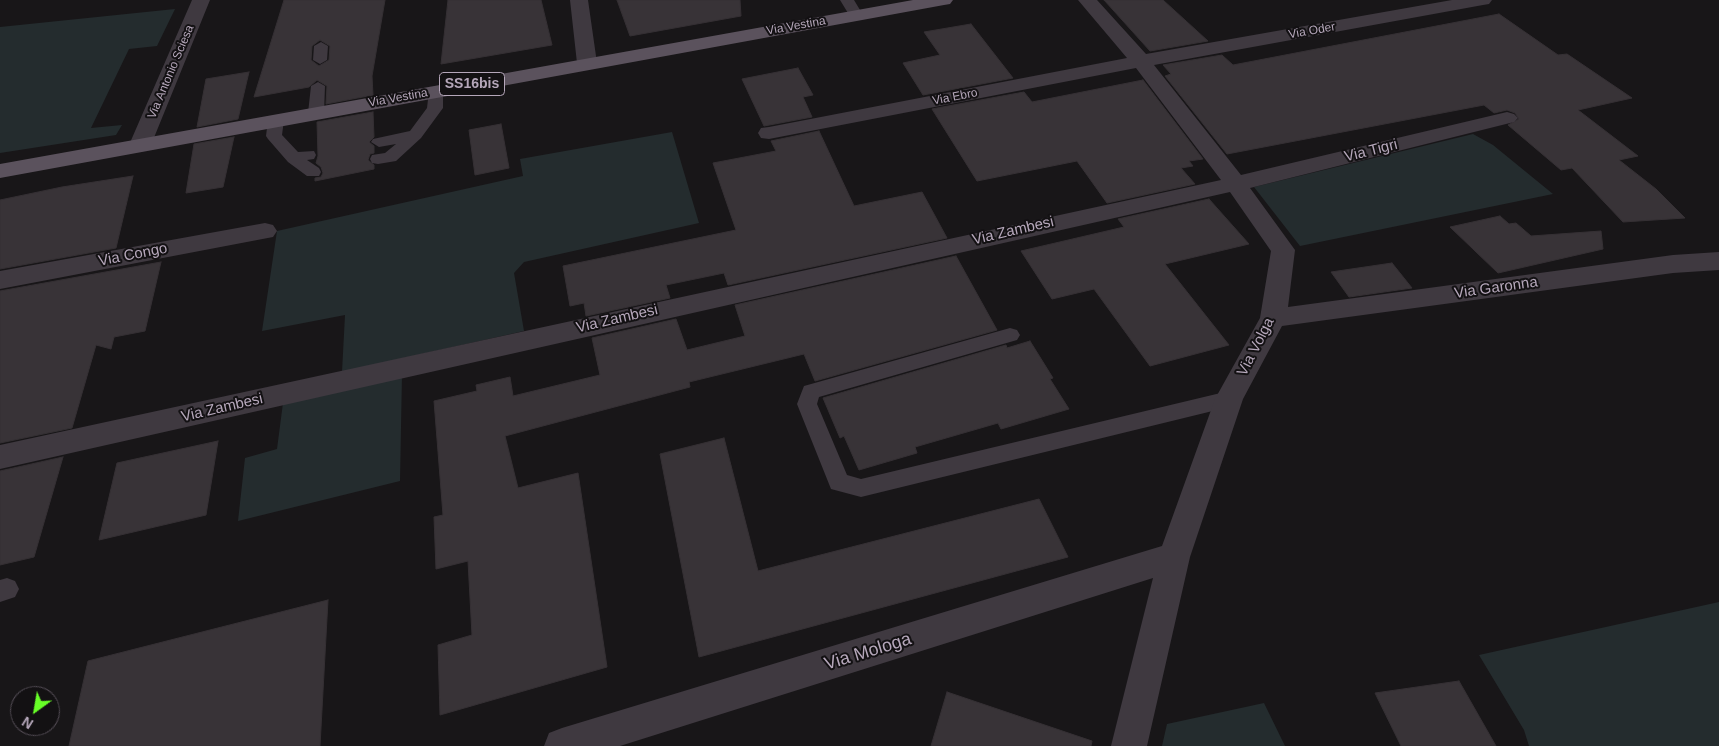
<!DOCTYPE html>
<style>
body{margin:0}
#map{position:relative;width:1719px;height:746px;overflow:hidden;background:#181618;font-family:Arial,sans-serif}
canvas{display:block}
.north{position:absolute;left:10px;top:686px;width:50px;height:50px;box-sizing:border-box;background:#131113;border:1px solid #544d56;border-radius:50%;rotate:212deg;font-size:14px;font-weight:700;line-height:20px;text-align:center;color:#b5a7ba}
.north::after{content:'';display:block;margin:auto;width:18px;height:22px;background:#67ff27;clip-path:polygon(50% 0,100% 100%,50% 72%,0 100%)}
</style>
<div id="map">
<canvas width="1719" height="746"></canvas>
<div class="north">N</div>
</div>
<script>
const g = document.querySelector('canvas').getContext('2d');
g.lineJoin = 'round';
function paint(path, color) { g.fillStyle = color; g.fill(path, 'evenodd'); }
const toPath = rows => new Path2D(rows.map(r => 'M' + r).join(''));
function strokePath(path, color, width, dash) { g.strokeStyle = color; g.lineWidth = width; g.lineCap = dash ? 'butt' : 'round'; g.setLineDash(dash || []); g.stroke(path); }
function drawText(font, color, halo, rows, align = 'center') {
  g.font = font + ' Arial,sans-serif'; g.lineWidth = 4; g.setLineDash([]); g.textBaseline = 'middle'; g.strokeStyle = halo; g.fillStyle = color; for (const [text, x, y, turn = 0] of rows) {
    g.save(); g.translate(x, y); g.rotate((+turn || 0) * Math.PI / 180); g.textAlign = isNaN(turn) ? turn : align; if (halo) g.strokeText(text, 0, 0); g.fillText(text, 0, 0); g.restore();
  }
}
paint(toPath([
 [175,9,157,46,129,49,91,128,122,125,116,135,0,153,0,27],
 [672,132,699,223,524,262,514,273,524,331,342,372,345,315,262,331,277,231,523,176,520,159],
 [1473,134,1493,145,1553,194,1300,246,1254,187],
 [402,374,400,481,238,521,245,458,277,449,283,403],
 [1719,602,1719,746,1529,746,1524,730,1479,655],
 [1264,703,1285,746,1162,746,1167,724]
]), '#242c2e');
const building = toPath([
 [284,0,385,0,372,76,373,95,326,104,327,86,317,80,309,87,254,97,284,0],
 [320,40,330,46,329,60,319,66,311,60,312,46,320,40],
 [448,0,541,0,552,45,441,64,448,0],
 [617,0,740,0,741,16,630,36,617,0],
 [1104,0,1163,0,1208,41,1150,51,1104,0],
 [1499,14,1558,55,1567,54,1632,98,1578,110,1638,156,1619,160,1656,189,1685,218,1623,222,1572,168,1561,170,1508,125,1519,119,1515,113,1507,110,1494,113,1484,105,1227,154,1165,76,1171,74,1163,65,1222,55,1233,65,1499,14],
 [971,24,1013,78,923,95,903,63,940,55,924,32,971,24],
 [798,68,813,95,803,97,812,117,764,126,742,79,798,68],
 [249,72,238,119,197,127,206,79,249,72],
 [1143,80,1203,159,1189,161,1193,166,1181,168,1195,184,1107,203,1077,161,977,181,932,109,1024,92,1032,102,1143,80],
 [373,112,374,137,369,142,374,146,374,153,370,154,368,160,374,165,374,169,315,181,315,178,321,177,323,173,321,167,316,163,318,156,317,122,373,112],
 [501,124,509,168,475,175,469,130,501,124],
 [819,131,854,206,922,192,947,238,728,285,724,273,666,285,670,298,586,316,584,303,570,306,563,266,736,230,713,163,776,151,771,141,819,131],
 [234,137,223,187,186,193,194,144,234,137],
 [133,176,116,248,0,269,0,200,62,187,133,176],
 [1209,199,1249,244,1165,264,1229,345,1150,366,1094,289,1052,299,1021,251,1124,227,1118,219,1209,199],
 [1500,216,1509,224,1516,223,1531,236,1601,231,1603,249,1498,273,1450,227,1500,216],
 [956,256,997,330,815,381,804,354,689,382,690,387,505,436,518,488,578,473,607,667,440,715,438,645,472,635,468,561,436,569,434,517,443,515,434,401,477,391,476,385,510,377,513,396,600,375,592,338,676,319,687,350,745,336,735,305,956,256],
 [161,262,145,331,114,337,111,349,96,345,72,428,0,443,0,291,161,262],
 [1392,263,1412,288,1349,297,1331,272,1392,263],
 [1030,341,1053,378,1050,379,1069,409,1001,429,998,423,915,447,917,453,859,470,844,436,840,438,823,398,1006,345,1007,348,1030,341],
 [724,438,758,571,1039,499,1068,557,699,657,660,454,724,438],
 [218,441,206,515,99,540,117,463,218,441],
 [63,457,34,557,0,565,0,471,63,457],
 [328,600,320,746,69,746,88,661,328,600],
 [1459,681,1496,746,1401,746,1375,693,1459,681],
 [947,692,1092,741,1091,746,931,746,947,692]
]);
paint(building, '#383337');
strokePath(building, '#353034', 1);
paint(toPath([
 [840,0,854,0,863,15,861,18,851,18,840,0],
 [321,42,328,46,327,60,320,64,313,60,314,46,321,42],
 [318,82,325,86,324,113,316,118,308,113,311,86,318,82],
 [436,87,443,91,443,108,421,138,396,161,378,164,372,163,370,159,372,155,385,153,396,144,379,147,371,142,373,139,410,131,427,108,429,91,436,87],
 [276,115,284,120,282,135,298,152,314,151,316,155,314,159,307,160,319,168,321,172,319,176,307,176,288,162,268,139,266,136,268,120,276,115],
 [1010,328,1017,330,1020,335,1017,340,819,397,817,404,847,475,861,479,1229,391,1236,393,1239,399,1236,405,1229,407,861,497,831,489,797,404,804,386,1010,328],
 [7,578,15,581,19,589,15,597,0,602,0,580,7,578]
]), '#3f3940');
paint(toPath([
 [192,0,210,0,151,145,148,150,140,152,132,150,129,145,192,0],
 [570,0,588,0,597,63,594,67,587,69,580,67,577,63,570,0],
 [1078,0,1097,0,1146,54,1452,0,1492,0,1489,4,1483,5,1154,65,1241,175,1507,112,1514,114,1518,118,1514,122,1250,188,1295,250,1288,307,1673,255,1719,252,1719,270,1673,273,1282,326,1243,399,1190,557,1147,746,1111,746,1153,578,620,746,544,746,549,733,562,728,1162,546,1215,399,1260,318,1271,251,1230,192,0,469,0,445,1221,180,1136,68,769,139,761,138,758,133,761,128,769,127,1127,58,1078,0],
 [265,223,273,225,277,231,273,237,0,289,0,271,265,223]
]), '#3f3940');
paint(toPath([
 [913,0,953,0,950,4,944,5,0,178,0,164,913,0]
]), '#5b525d');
drawText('12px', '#b5a7ba', '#131113', [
 ["Via Vestina",796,26,-10],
 ["Via Oder",1312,31,-10],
 ["Via Antonio Sciesa",171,72,-67],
 ["Via Ebro",955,97,-11],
 ["Via Vestina",398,98,-10]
]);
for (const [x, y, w] of [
 [472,84,65]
]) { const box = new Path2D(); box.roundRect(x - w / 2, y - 11.5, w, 23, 4); g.fillStyle = '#131113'; g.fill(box); strokePath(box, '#b5a7ba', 1); }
drawText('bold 14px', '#b5a7ba', null, [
 ["SS16bis",472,84]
]);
drawText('15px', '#b5a7ba', '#131113', [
 ["Via Tigri",1371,151,-14],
 ["Via Zambesi",1013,231,-13],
 ["Via Congo",133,255,-11],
 ["Via Garonna",1496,288,-8],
 ["Via Zambesi",617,319,-13],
 ["Via Volga",1256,347,-63],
 ["Via Zambesi",222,408,-13]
]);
drawText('18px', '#b5a7ba', '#131113', [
 ["Via Mologa",868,652,-17]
]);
</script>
